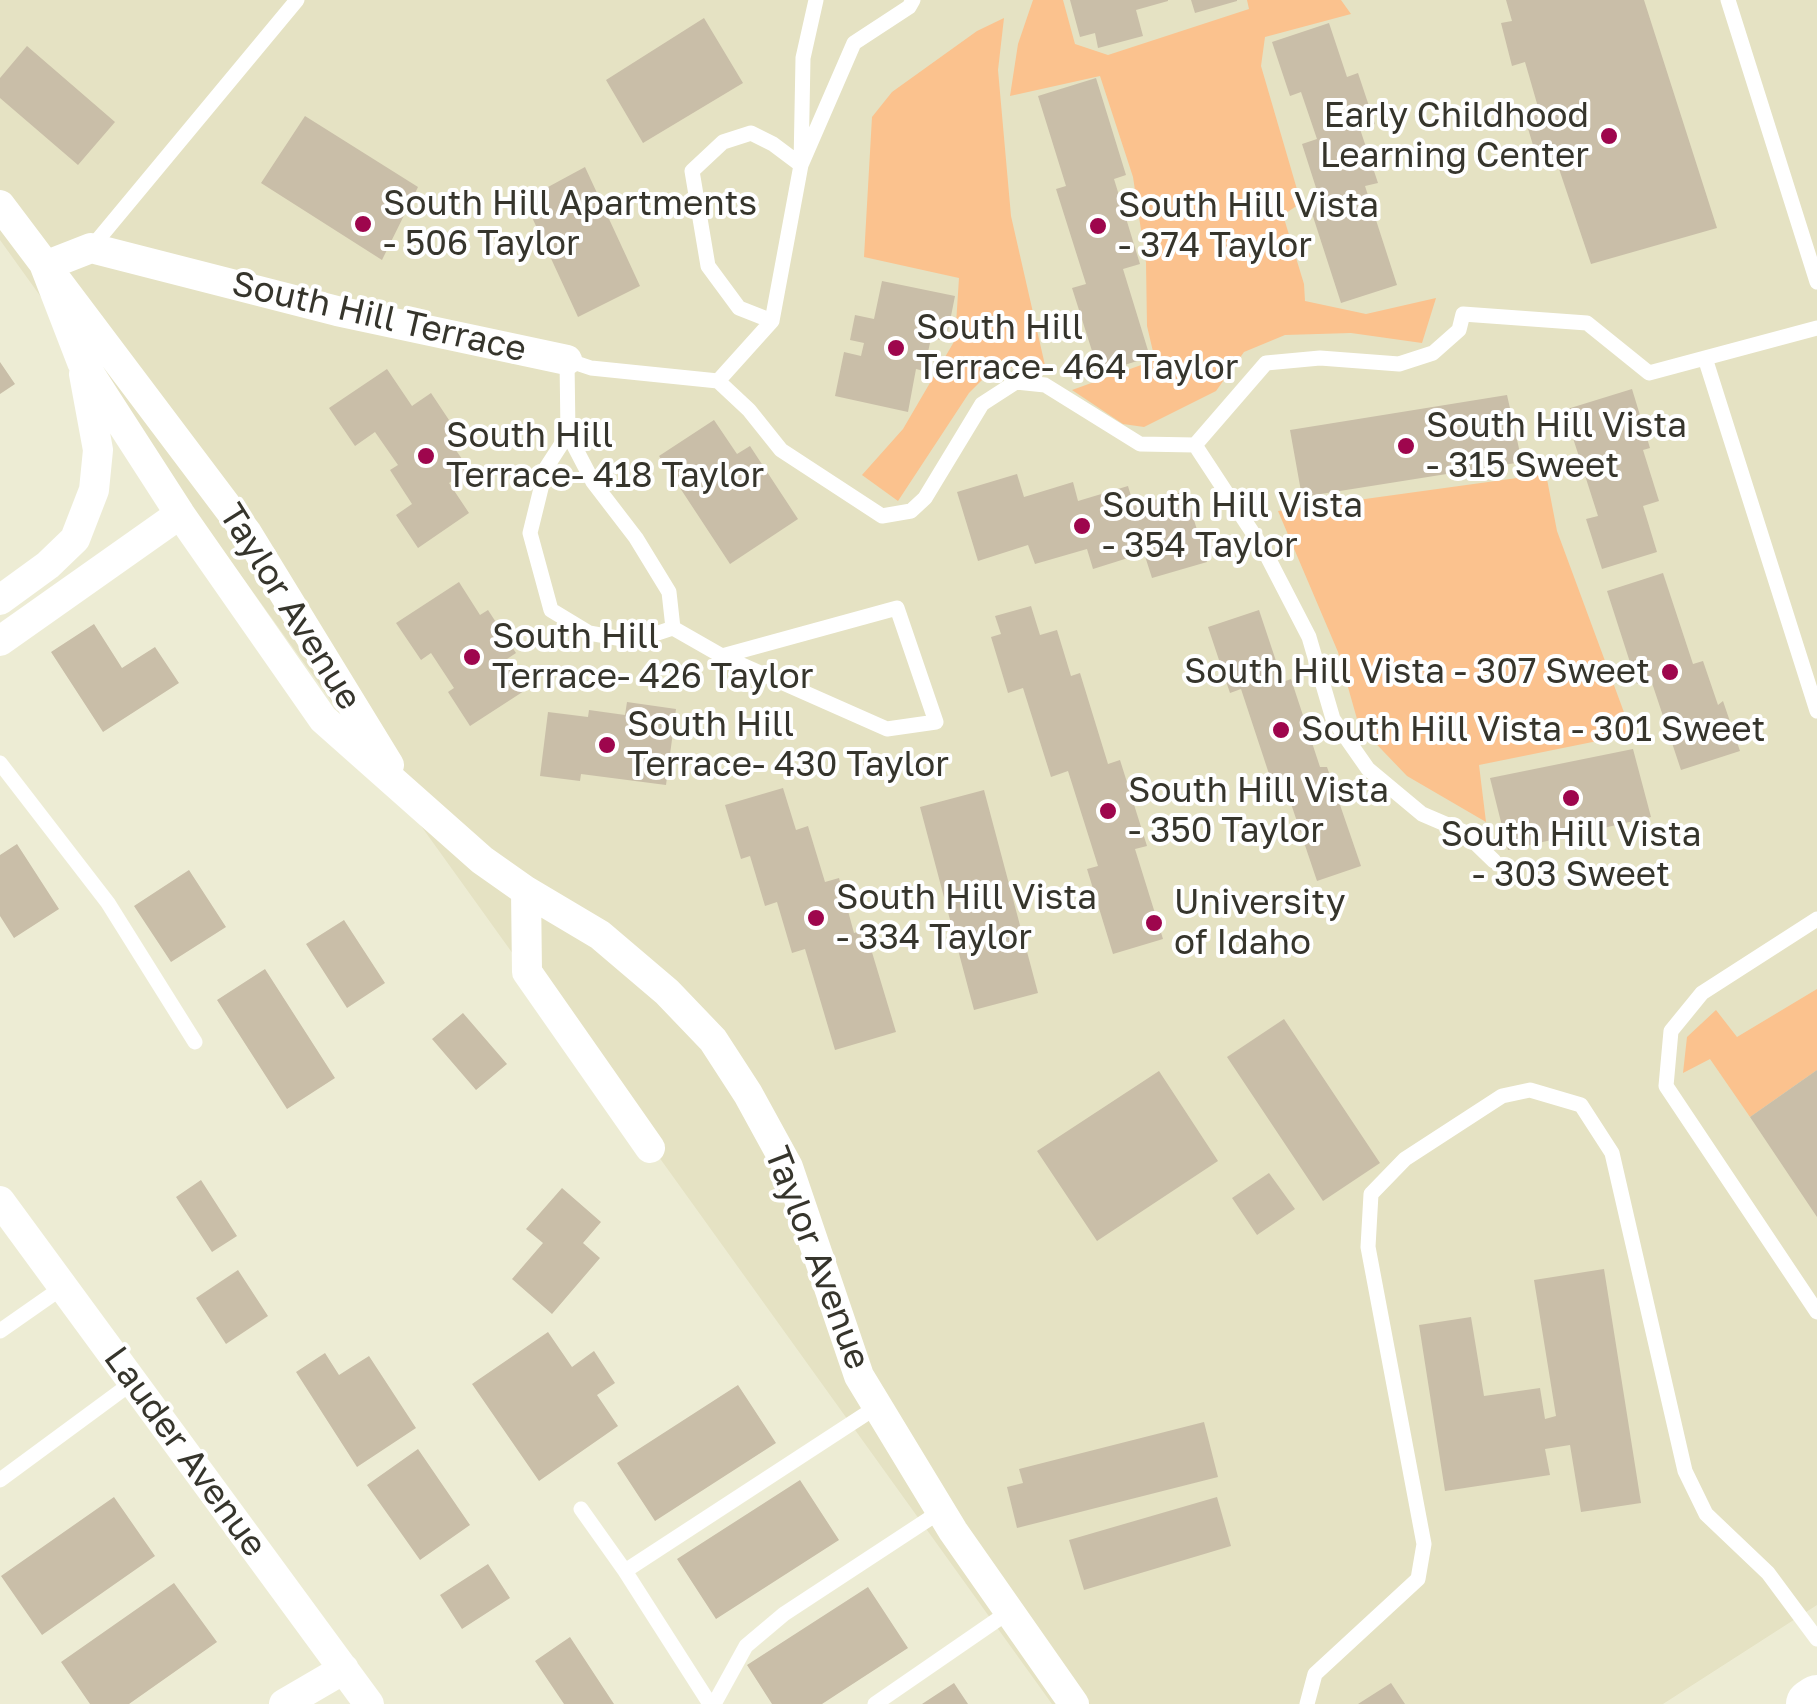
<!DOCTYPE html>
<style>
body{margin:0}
canvas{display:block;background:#edecd4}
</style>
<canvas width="1817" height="1704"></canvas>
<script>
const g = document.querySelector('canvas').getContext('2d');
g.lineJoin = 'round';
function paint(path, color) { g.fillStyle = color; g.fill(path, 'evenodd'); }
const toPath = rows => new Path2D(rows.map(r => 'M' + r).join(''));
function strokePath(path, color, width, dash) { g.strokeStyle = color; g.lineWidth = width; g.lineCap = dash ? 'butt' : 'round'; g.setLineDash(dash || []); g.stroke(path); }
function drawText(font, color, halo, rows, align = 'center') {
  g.font = font + ' "Golos Text",sans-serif'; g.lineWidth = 8; g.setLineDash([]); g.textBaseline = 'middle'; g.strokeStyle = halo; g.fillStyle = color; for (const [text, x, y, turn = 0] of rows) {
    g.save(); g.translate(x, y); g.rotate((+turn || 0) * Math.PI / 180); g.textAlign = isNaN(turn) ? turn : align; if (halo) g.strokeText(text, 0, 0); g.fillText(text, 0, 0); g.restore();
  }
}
paint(toPath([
 [0,0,1817,0,1817,1605,1663,1704,1052,1704,0,240]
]), '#e5e2c3');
paint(toPath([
 [1033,0,1063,0,1075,44,1108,55,1249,9,1247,0,1341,0,1351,14,1265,37,1261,66,1301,203,1283,215,1304,284,1305,301,1366,314,1436,298,1422,343,1351,333,1285,335,1244,352,1216,391,1144,427,1123,424,1072,390,1155,360,1147,326,1146,263,1133,177,1100,76,1010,96,1018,44],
 [1004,18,998,70,1011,216,1047,374,1023,368,995,367,969,393,898,501,862,475,903,429,955,340,959,278,864,257,872,117,892,92,977,31],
 [1546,474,1557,531,1632,734,1479,765,1486,822,1407,776,1359,726,1338,652,1278,511],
 [1817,989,1817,1070,1750,1117,1710,1059,1683,1073,1687,1037,1716,1010,1737,1037]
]), '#fbc28e');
paint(toPath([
 [1070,0,1168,0,1168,1,1136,10,1143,36,1098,48,1095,33,1080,37],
 [1191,0,1237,0,1237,1,1195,13],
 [1506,0,1644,0,1717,228,1591,264,1556,160,1539,165,1523,112,1538,107,1525,62,1512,66,1501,23,1512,21],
 [704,18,743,83,643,143,606,80],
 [1329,23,1347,77,1358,73,1375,124,1360,129,1378,183,1365,186,1397,285,1341,303,1307,198,1318,194,1302,144,1317,139,1301,92,1290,96,1272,42],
 [27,46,115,122,78,165,0,98,0,78],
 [1096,78,1126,175,1114,179,1140,264,1123,269,1150,357,1099,373,1072,288,1086,284,1056,189,1066,186,1038,96],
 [305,116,418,187,382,260,261,183],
 [585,167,640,286,578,317,524,200],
 [882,281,955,296,946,341,931,338,924,371,916,369,908,412,835,396,844,352,861,356,864,343,850,340,855,315,874,319],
 [0,362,15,384,0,394],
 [387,369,412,406,431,393,455,429,446,436,469,469,449,483,469,513,418,548,396,515,412,504,390,470,398,465,375,432,355,446,329,408],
 [1632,389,1650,448,1643,450,1659,501,1643,506,1657,552,1602,569,1586,519,1598,516,1564,410],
 [1507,395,1522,462,1302,497,1290,430],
 [714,420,737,454,750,446,798,519,730,564,659,456],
 [1017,474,1024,497,1073,482,1078,501,1128,486,1134,506,1185,491,1207,562,1152,578,1144,553,1093,569,1087,549,1035,564,1028,545,978,561,957,492],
 [1663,573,1693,664,1703,661,1718,705,1723,701,1740,751,1681,770,1651,680,1637,684,1607,591],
 [459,582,480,615,488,610,516,653,504,661,524,691,470,726,448,692,454,688,431,653,421,660,396,623],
 [1031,606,1040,635,1057,630,1071,676,1080,673,1108,764,1120,760,1147,846,1135,849,1163,939,1113,954,1087,869,1098,866,1068,771,1051,777,1023,688,1008,693,991,637,1001,634,995,616],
 [1259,610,1283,682,1291,679,1320,767,1327,767,1361,866,1317,881,1282,777,1271,780,1241,689,1230,693,1208,627],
 [94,624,122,668,155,647,179,683,103,732,51,652],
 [627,702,676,709,666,785,581,774,580,781,540,776,548,712,588,717,589,710,625,715],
 [1633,749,1651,817,1508,850,1490,778],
 [783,788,796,830,808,826,825,882,839,878,854,933,865,929,896,1032,835,1050,805,949,792,953,777,902,765,906,750,856,741,859,725,805],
 [984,790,1038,993,974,1010,920,807],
 [17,844,59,909,14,938,0,916,0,855],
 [189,870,226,927,171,962,134,906],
 [344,920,385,983,347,1008,306,944],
 [265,969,335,1078,287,1109,217,1000],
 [463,1013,507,1064,476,1090,432,1039],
 [1284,1019,1380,1163,1323,1201,1227,1057],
 [1817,1070,1817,1217,1750,1117],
 [1159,1071,1218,1161,1097,1241,1037,1151],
 [1269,1173,1295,1209,1257,1235,1232,1198],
 [201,1180,237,1236,212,1252,176,1197],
 [562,1188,601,1222,583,1243,600,1258,552,1314,512,1279,543,1243,526,1229],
 [1604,1269,1641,1503,1581,1512,1570,1445,1545,1449,1550,1475,1445,1491,1419,1325,1471,1317,1484,1396,1540,1388,1545,1419,1556,1416,1534,1280],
 [238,1270,268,1316,226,1344,196,1298],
 [548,1332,572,1367,594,1351,615,1383,597,1395,618,1426,539,1481,472,1384],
 [325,1353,339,1375,369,1356,416,1428,357,1467,296,1372],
 [738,1385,776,1443,655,1521,617,1463],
 [1204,1422,1218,1477,1017,1528,1007,1487,1023,1483,1019,1469],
 [418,1449,470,1525,420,1560,367,1485],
 [800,1480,839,1540,716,1619,677,1559],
 [114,1497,155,1556,42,1635,1,1576],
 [1217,1497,1231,1546,1084,1590,1069,1540],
 [488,1564,510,1598,462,1629,440,1595],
 [174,1583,217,1642,129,1704,90,1704,61,1662],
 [868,1587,908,1648,822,1704,772,1704,747,1665],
 [570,1637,614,1704,564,1704,535,1661],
 [954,1683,968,1704,922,1704],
 [1391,1683,1405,1704,1358,1704]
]), '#c9bea8');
strokePath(toPath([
 [816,0,803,58,801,165,854,43,909,7,913,0],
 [1728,0,1817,282],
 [91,248,297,0],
 [1705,358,1817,711],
 [718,381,749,410,781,450,882,516,911,511,925,498,982,404,1016,382,1045,385,1140,444,1195,445,1266,363,1320,358,1399,364,1433,353,1459,330,1463,314,1587,323,1649,373,1817,328],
 [718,381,772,321,801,165,773,144,751,133,723,142,692,171,708,266,739,308,772,321],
 [568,434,593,482,636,538,669,592,673,628,634,641,589,633,551,610,530,533,546,468,568,434,567,360,591,368,718,381],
 [1195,445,1264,550,1309,637,1333,719,1368,769,1422,814,1464,832,1494,861],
 [673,628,722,656,897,608,936,722,887,729,722,656],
 [0,763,108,903,195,1042],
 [1817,919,1702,993,1671,1031,1666,1086,1817,1312],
 [0,1331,63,1287],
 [0,1480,133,1382],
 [581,1509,625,1571],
 [710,1704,625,1571,878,1406],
 [714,1704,746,1646,784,1614,941,1511],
 [875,1704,1010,1611],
 [1307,1704,1315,1674,1418,1579,1424,1544,1368,1247,1371,1194,1405,1159,1502,1096,1530,1090,1581,1105,1612,1153,1685,1471,1706,1514,1768,1573,1817,1639]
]), '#fff', 15);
strokePath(toPath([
 [0,205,247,533,389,765],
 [45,266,82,362,180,514,323,719,482,860,526,891,600,935,667,992,713,1040,748,1094,788,1167,859,1376,953,1531,1074,1704],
 [45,266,91,248,337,311,567,360],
 [0,600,48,565,75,539,94,490,98,450,84,374],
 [0,641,180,514],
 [526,891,527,972,650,1148],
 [0,1201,369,1704],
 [284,1704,344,1669]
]), '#fff', 30);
strokePath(toPath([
 [1811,1704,1817,1700]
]), '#fff', 50);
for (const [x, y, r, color] of [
 [1609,136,10,"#9e064d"],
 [363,224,10,"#9e064d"],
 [1098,226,10,"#9e064d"],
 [896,348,10,"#9e064d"],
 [1406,446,10,"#9e064d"],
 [426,456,10,"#9e064d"],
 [1082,526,10,"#9e064d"],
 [472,657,10,"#9e064d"],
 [1670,672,10,"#9e064d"],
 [1281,730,10,"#9e064d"],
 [607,745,10,"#9e064d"],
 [1571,798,10,"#9e064d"],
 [1108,811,10,"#9e064d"],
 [816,918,10,"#9e064d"],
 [1154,923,10,"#9e064d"]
]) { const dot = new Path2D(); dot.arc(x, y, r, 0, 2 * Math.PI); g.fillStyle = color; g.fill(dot); strokePath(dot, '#fff', 4); }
drawText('35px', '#36352c', '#fff', [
 ["Early Childhood",1589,116,"right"],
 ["Learning Center",1589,156,"right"],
 ["South Hill Apartments",383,204],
 ["- 506 Taylor",383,244],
 ["South Hill Vista",1118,206],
 ["- 374 Taylor",1118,246],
 ["South Hill",916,328],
 ["Terrace- 464 Taylor",916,368],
 ["South Hill Vista",1426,426],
 ["- 315 Sweet",1426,466],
 ["South Hill",446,436],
 ["Terrace- 418 Taylor",446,476],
 ["South Hill Vista",1102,506],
 ["- 354 Taylor",1102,546],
 ["South Hill",492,637],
 ["Terrace- 426 Taylor",492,677],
 ["South Hill Vista - 307 Sweet",1650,672,"right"],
 ["South Hill",627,725],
 ["Terrace- 430 Taylor",627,765],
 ["South Hill Vista - 301 Sweet",1301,730],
 ["South Hill Vista",1128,791],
 ["- 350 Taylor",1128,831],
 ["South Hill Vista",1571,835,"center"],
 ["- 303 Sweet",1571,875,"center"],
 ["South Hill Vista",836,898],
 ["- 334 Taylor",836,938],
 ["University",1174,903],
 ["of Idaho",1174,943]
], 'left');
drawText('35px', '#36352c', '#fff', [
 ["South Hill Terrace",379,317,13],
 ["Taylor Avenue",290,607,58],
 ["Taylor Avenue",817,1258,69],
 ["Lauder Avenue",185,1452,54]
]);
</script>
